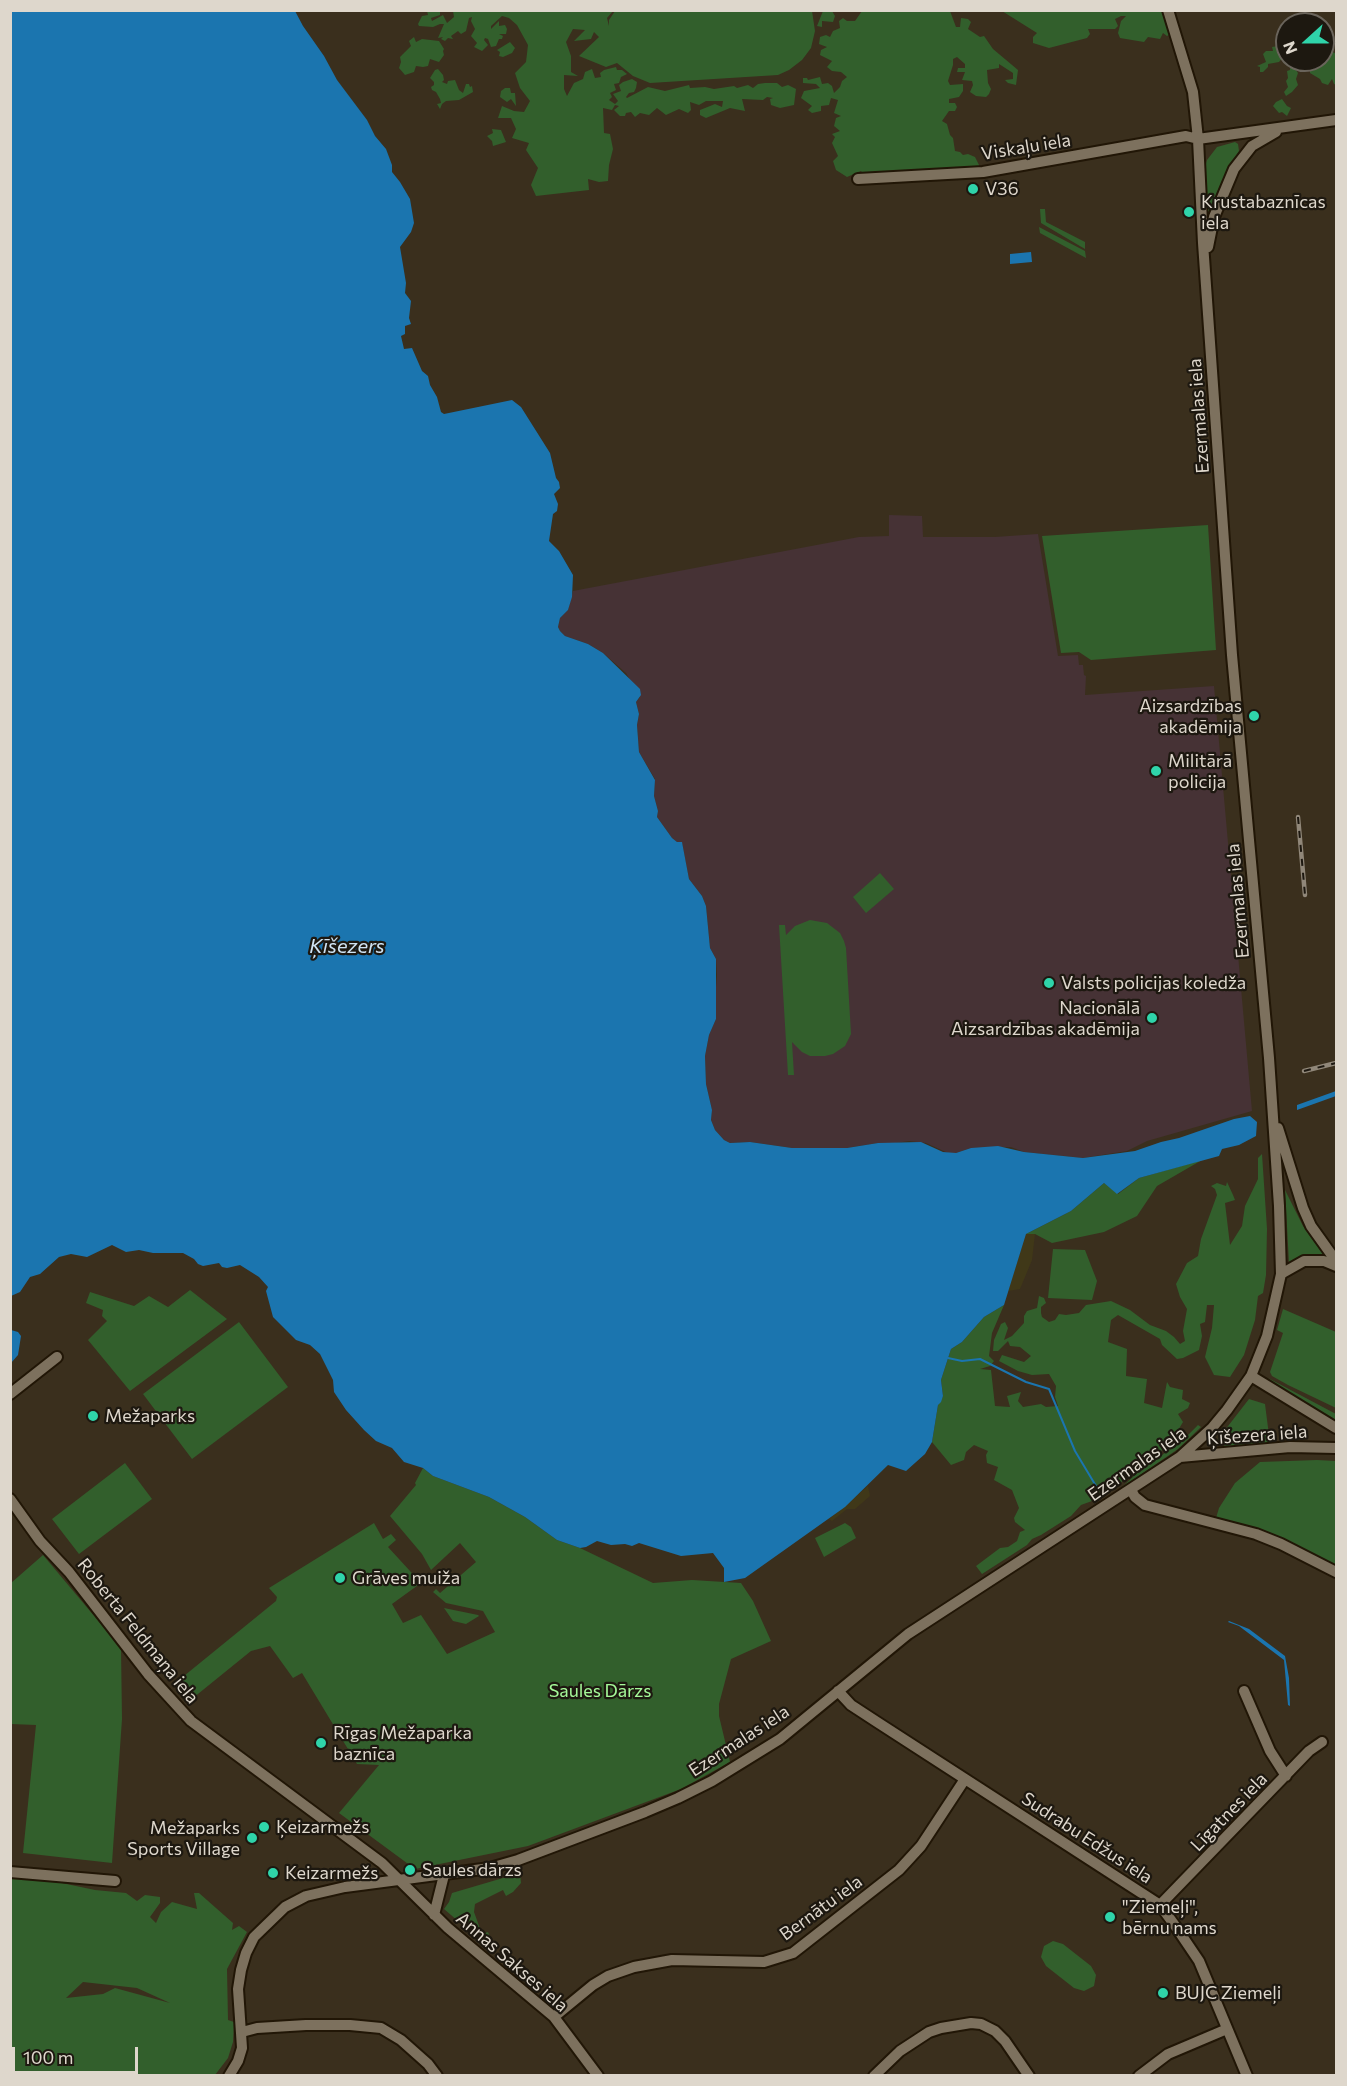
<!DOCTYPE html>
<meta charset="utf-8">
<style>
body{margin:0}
#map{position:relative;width:1347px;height:2086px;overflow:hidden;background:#3a2f1d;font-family:Commissioner,sans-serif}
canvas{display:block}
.frame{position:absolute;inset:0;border:12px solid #ded7cc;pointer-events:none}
.north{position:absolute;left:1275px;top:12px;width:60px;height:60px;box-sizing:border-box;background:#1d1810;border:2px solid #6a645b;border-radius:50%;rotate:249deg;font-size:16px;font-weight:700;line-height:24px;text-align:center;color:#ded7cc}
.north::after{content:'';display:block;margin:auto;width:21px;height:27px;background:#2fd4aa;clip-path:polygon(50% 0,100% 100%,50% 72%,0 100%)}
.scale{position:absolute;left:12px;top:2047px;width:126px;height:27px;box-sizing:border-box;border:3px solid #ded7cc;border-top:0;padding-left:8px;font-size:18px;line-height:21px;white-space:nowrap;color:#ded7cc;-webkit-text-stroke:4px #1d1810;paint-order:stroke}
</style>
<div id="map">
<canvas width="1347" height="2086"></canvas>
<div class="frame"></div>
<div class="north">N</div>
<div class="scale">100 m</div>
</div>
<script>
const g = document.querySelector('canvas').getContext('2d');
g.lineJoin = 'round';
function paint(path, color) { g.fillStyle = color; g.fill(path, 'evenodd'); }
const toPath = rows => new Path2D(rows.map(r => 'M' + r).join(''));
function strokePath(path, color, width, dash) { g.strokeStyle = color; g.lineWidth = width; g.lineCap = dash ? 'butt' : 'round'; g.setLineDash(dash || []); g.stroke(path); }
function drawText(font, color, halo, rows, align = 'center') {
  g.font = font + ' Commissioner,sans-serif'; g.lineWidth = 4.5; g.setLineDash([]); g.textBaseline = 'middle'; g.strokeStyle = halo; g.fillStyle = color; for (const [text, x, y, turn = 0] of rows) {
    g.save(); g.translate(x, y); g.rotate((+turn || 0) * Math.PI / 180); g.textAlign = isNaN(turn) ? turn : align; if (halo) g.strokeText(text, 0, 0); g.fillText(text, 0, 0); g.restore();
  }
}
paint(toPath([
 [889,515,922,516,923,537,995,537,1038,534,1058,656,1078,655,1079,665,1083,665,1084,675,1086,676,1085,695,1214,686,1252,1111,1147,1141,1127,1151,1083,1158,1024,1152,1011,1147,971,1148,956,1153,948,1153,926,1143,909,1141,888,1144,878,1143,847,1148,792,1148,750,1142,730,1143,724,1140,715,1130,711,1120,712,1110,706,1084,705,1056,709,1035,716,1019,715,999,717,975,716,959,710,948,706,906,702,896,689,879,682,843,677,842,672,838,657,817,658,811,654,796,655,779,639,752,637,725,639,714,636,702,640,697,626,673,603,653,588,644,565,636,560,631,558,627,560,618,568,610,573,591,859,537,889,536]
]), '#463235');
paint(toPath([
 [427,11,440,11,440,15,431,18,432,21,443,15,447,23,454,17,453,11,613,11,607,18,609,26,609,20,615,11,812,11,815,31,811,48,802,60,789,70,778,75,650,83,633,76,617,63,606,67,579,56,599,37,594,32,591,39,574,41,585,30,573,29,566,42,571,56,571,72,578,76,564,75,564,89,567,96,574,83,583,79,585,72,592,69,595,78,601,77,600,73,604,70,616,67,617,70,622,70,627,74,621,77,619,83,614,84,616,90,610,93,612,97,609,100,615,104,618,101,613,94,621,91,619,85,623,82,632,79,637,82,636,88,634,92,629,93,626,97,627,98,648,87,665,91,689,85,690,88,705,87,714,89,734,86,737,88,748,85,753,88,758,84,765,83,777,83,782,87,788,85,796,89,794,105,780,108,771,105,770,99,773,98,767,97,763,100,742,99,745,111,730,108,706,118,700,115,700,110,715,104,722,107,723,101,706,101,699,105,690,102,691,110,688,113,679,109,666,115,657,108,649,115,640,113,635,117,631,112,626,113,625,116,620,116,614,110,619,106,615,105,612,110,603,108,604,133,610,134,613,149,609,165,608,181,599,182,588,179,589,190,536,196,531,185,538,168,526,150,529,143,512,138,516,129,511,118,498,118,502,106,514,111,524,112,530,101,520,88,515,73,526,62,528,45,517,25,509,18,502,16,491,26,491,29,499,21,499,26,505,25,507,29,506,34,499,34,503,36,502,39,499,39,496,46,491,47,488,39,485,38,484,40,488,45,482,51,474,47,477,43,471,36,475,29,471,21,472,17,469,18,466,31,461,34,458,31,451,36,453,39,448,38,445,41,441,39,443,37,438,38,444,24,440,24,433,27,419,26,418,24,422,16,428,15],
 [823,11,832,11,835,16,833,22,822,21,822,27,817,26],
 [862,11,950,11,956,27,960,27,961,18,968,19,971,22,968,29,980,37,984,36,993,49,1018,70,1016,85,1008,83,1005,80,1013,79,1013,73,999,64,999,68,987,70,988,83,991,89,989,94,986,97,976,96,970,92,973,85,972,81,962,80,965,72,957,72,958,68,965,68,965,64,957,57,953,59,953,65,948,81,950,85,963,84,963,91,959,97,949,99,949,103,955,103,957,107,955,111,949,111,942,121,947,124,950,135,953,138,955,151,960,152,963,155,968,154,975,157,979,165,979,171,864,175,861,171,847,177,836,170,833,161,838,156,832,143,835,137,832,134,840,131,834,126,836,118,841,116,834,113,838,100,831,98,829,105,821,106,821,111,812,113,808,110,812,106,801,98,804,91,820,88,816,84,803,83,803,78,807,78,808,80,820,77,822,84,828,83,832,86,834,93,840,87,842,81,847,77,841,72,832,71,827,67,832,61,820,55,821,50,827,47,819,44,820,37,826,35,830,37,833,31,840,28,839,21,843,18,847,21,855,21],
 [1002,11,1172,11,1173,33,1167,36,1163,33,1160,39,1148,37,1144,42,1120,38,1118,33,1121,21,1126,16,1121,16,1115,19,1118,26,1115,29,1088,29,1090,34,1087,38,1049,48,1033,43,1033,37,1037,33],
 [414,37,416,42,422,39,439,41,444,49,443,51,444,55,439,62,430,59,428,66,423,67,416,66,414,72,405,75,399,68,401,62,400,57,411,46,409,41],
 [510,42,515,48,512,53,503,57,499,56,500,52,497,50],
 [1323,42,1333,45,1333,52,1336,54,1336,85,1334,84,1332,79,1328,85,1322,83,1320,79,1310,73,1310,67,1316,60,1323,60],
 [1278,46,1284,47,1284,56,1279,62,1268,64,1268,67,1263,72,1260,72,1260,67,1257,66,1266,62,1263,54,1266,51,1273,51,1272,47],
 [1290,67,1294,67,1298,73,1296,79,1298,85,1292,92,1286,96,1284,92,1288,87,1286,81,1288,78,1287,71,1290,70],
 [438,69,443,75,444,80,442,82,447,84,448,81,455,80,459,90,463,93,466,84,469,84,470,87,472,86,473,92,459,100,446,101,442,104,440,109,437,104,441,103,440,99,436,92,432,90,431,87,434,85,434,82,430,78,435,70],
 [505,88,510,88,511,93,515,93,516,106,511,99,507,102,500,97,501,91],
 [1282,99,1287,106,1291,108,1287,116,1282,112,1279,113,1273,106,1276,102],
 [492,129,501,130,506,142,493,146,492,141,487,136,493,133],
 [1235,142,1238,144,1239,151,1222,181,1208,213,1204,170,1207,160,1217,147],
 [1040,209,1045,209,1046,222,1085,242,1085,249,1041,223],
 [1039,227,1085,251,1086,258,1040,233],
 [1208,525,1216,650,1091,660,1079,652,1061,653,1042,536],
 [880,873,894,889,866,913,853,897],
 [810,920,827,923,840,933,844,941,846,948,851,1034,845,1046,833,1054,825,1056,810,1056,802,1052,792,1042,794,1075,788,1075,779,925,785,925,786,935,795,926],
 [1262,1154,1267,1229,1266,1275,1263,1293,1258,1296,1255,1320,1244,1355,1230,1377,1214,1375,1205,1357,1212,1328,1214,1305,1207,1305,1205,1322,1200,1324,1202,1336,1199,1350,1183,1358,1177,1359,1162,1345,1160,1339,1118,1315,1111,1320,1108,1342,1127,1349,1126,1376,1147,1379,1144,1403,1162,1408,1167,1382,1170,1387,1183,1390,1182,1399,1190,1403,1188,1408,1178,1414,1183,1422,1177,1432,1180,1436,1146,1463,1129,1471,1129,1475,1114,1489,1102,1496,1100,1492,1093,1498,1092,1501,1081,1505,1071,1516,1041,1535,1032,1539,1027,1545,982,1574,976,1566,1000,1548,1008,1547,1017,1541,1020,1532,1025,1530,1015,1522,1014,1518,1019,1508,1012,1490,994,1480,998,1467,987,1463,986,1455,988,1451,974,1445,966,1452,964,1460,951,1465,932,1442,938,1405,943,1396,941,1380,951,1349,962,1342,984,1317,1004,1305,992,1333,989,1356,994,1361,990,1366,980,1369,991,1370,995,1406,1010,1407,1007,1396,1021,1392,1018,1401,1023,1407,1041,1404,1046,1407,1058,1406,1055,1397,1056,1386,1049,1374,1032,1375,1018,1371,999,1361,1002,1355,1024,1362,1031,1356,1020,1347,1010,1346,1008,1341,998,1351,993,1351,994,1340,1001,1324,1005,1322,1008,1328,1004,1340,1012,1336,1024,1323,1024,1316,1027,1311,1037,1308,1039,1296,1044,1298,1046,1303,1041,1307,1041,1313,1042,1317,1049,1322,1055,1320,1059,1314,1066,1315,1079,1313,1086,1305,1111,1301,1130,1310,1150,1325,1166,1331,1174,1337,1180,1344,1185,1341,1183,1331,1187,1309,1180,1297,1176,1284,1187,1263,1198,1256,1201,1239,1217,1195,1215,1189,1211,1186,1217,1183,1226,1186,1227,1182,1233,1195,1235,1200,1225,1203,1230,1245,1242,1226,1245,1206,1258,1179,1258,1158],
 [1202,1160,1157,1186,1137,1216,1104,1232,1052,1243,1035,1234,1026,1234,1071,1211,1104,1183,1118,1194,1139,1178],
 [1285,1190,1303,1226,1323,1254,1307,1255,1289,1263],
 [1053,1249,1085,1250,1097,1281,1092,1300,1048,1298],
 [190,1290,227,1319,130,1391,88,1340,107,1321,102,1316,103,1310,86,1303,90,1292,134,1306,149,1296,168,1307],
 [1283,1309,1336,1332,1336,1408,1288,1385,1272,1376,1270,1372,1283,1333,1277,1330],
 [239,1322,288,1387,192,1459,143,1394],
 [1268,1378,1336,1414,1336,1420,1283,1390],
 [1249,1399,1265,1404,1270,1443,1228,1449,1218,1439],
 [1198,1425,1201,1427,1178,1449,1121,1488,1135,1475,1185,1438],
 [1317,1460,1336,1461,1336,1566,1277,1537,1216,1518,1219,1508,1235,1483,1260,1462],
 [125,1463,152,1499,79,1554,52,1519],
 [423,1468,433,1476,489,1497,525,1517,557,1540,580,1548,653,1583,692,1580,741,1583,753,1601,771,1641,731,1659,719,1704,719,1716,730,1762,681,1789,528,1846,415,1869,339,1813,379,1765,357,1764,302,1673,293,1678,270,1646,251,1651,193,1698,179,1680,276,1601,277,1597,269,1588,374,1523,383,1539,391,1534,396,1540,388,1547,421,1583,392,1604,403,1623,421,1615,447,1654,495,1632,483,1611,446,1603,433,1592,436,1589,440,1593,476,1562,460,1543,431,1570,422,1554,390,1516,416,1485,415,1483],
 [845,1523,851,1527,856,1538,824,1557,815,1538],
 [43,1555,121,1648,122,1719,112,1863,23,1853,36,1725,11,1724,11,1583],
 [444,1608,478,1615,479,1616,466,1624,453,1621],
 [520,1873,521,1883,513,1892,506,1896,503,1890,475,1904,474,1912,482,1934,488,1932,495,1950,495,1953,444,1909,449,1902,452,1893],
 [10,1878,57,1882,95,1890,126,1893,137,1901,145,1895,160,1897,160,1903,150,1917,156,1923,161,1912,172,1902,197,1909,194,1893,199,1893,233,1923,232,1930,239,1926,247,1932,227,1969,228,2020,234,2022,233,2042,228,2058,215,2075,11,2075],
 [83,1982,137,1988,170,2003,115,1988,103,1994,66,1998],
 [1053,1941,1063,1944,1091,1966,1096,1975,1094,1986,1084,1991,1074,1988,1046,1966,1041,1957,1044,1946]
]), '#325f2c');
paint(toPath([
 [1026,1234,1035,1234,1032,1260,1020,1289,1008,1291],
 [868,1486,870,1496,855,1509,847,1509,832,1521,829,1519]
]), '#403818');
paint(toPath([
 [11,10,295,11,303,26,324,56,337,80,367,120,375,136,386,149,392,165,392,172,400,182,410,199,414,223,411,232,400,247,406,283,405,293,411,301,409,318,411,324,405,326,405,334,401,336,404,349,412,348,422,371,428,376,430,385,437,397,441,412,444,414,512,400,521,407,550,453,556,478,559,482,560,488,554,494,558,504,557,511,553,514,549,541,559,551,573,575,572,597,568,610,560,618,558,627,560,631,565,636,588,644,603,653,640,689,641,695,636,702,639,714,637,725,639,752,655,780,654,796,658,811,657,817,672,838,677,842,682,842,689,879,702,896,706,906,710,948,716,959,716,1019,709,1035,705,1056,706,1084,712,1110,711,1120,715,1130,724,1140,730,1143,750,1142,792,1148,847,1148,878,1143,921,1142,943,1152,956,1153,971,1148,998,1146,1024,1152,1083,1158,1135,1151,1161,1142,1179,1138,1234,1119,1250,1116,1257,1122,1256,1136,1239,1145,1222,1149,1219,1156,1139,1178,1117,1194,1104,1183,1071,1211,1026,1234,1004,1305,984,1317,962,1342,951,1349,941,1380,943,1396,941,1402,938,1405,932,1442,925,1454,906,1471,888,1465,845,1507,745,1578,724,1582,724,1568,713,1553,681,1556,639,1543,632,1546,625,1544,611,1545,597,1541,586,1547,580,1548,557,1540,525,1517,489,1497,433,1476,423,1468,404,1462,392,1448,376,1441,364,1430,346,1410,334,1392,333,1380,320,1354,310,1345,296,1340,273,1317,266,1291,268,1287,259,1277,240,1265,227,1268,222,1267,219,1263,203,1266,198,1264,194,1259,183,1253,153,1253,139,1250,126,1252,112,1245,87,1257,71,1254,59,1257,40,1274,30,1277,20,1292,11,1296],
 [1031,252,1032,262,1010,264,1010,254],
 [1336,1091,1336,1096,1297,1110,1297,1105],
 [11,1330,18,1332,21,1336,18,1355,11,1363],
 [1229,1621,1249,1629,1285,1656,1289,1678,1290,1706,1288,1705,1284,1660,1239,1626,1228,1622]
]), '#1b75af');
strokePath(toPath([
 [948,1358,962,1361,980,1359,1026,1382,1049,1389,1075,1451,1096,1486]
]), '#1b75af', 2);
const minor = toPath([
 [858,179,983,172,1186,136,1198,139,1336,120],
 [1208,247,1214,217,1234,169,1252,146,1276,132],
 [1278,1128,1303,1208,1311,1226,1336,1261],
 [1281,1274,1304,1261,1324,1261,1336,1266],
 [1251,1376,1336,1428],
 [10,1394,57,1357],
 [1180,1457,1290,1447,1336,1448],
 [1131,1490,1135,1497,1145,1505,1256,1534,1281,1544,1336,1572],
 [10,1499,40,1541,69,1572,148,1674,191,1721,382,1863,448,1928,554,2017,598,2076],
 [838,1691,851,1705,877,1722,1160,1905,1176,1927,1199,1961,1247,2076],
 [1244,1691,1270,1751,1286,1776],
 [10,1872,115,1881],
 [1160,1905,1309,1751,1322,1742],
 [434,1915,444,1875],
 [554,2017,593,1985,608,1976,634,1967,672,1960,764,1962,793,1953,899,1870,921,1846,965,1779],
 [242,2032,257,2028,306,2025,350,2025,381,2028,401,2040,428,2064,437,2076],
 [229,2076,238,2061,242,2048,238,1989,241,1970,246,1953,254,1937,285,1907,306,1896,345,1887,490,1868,518,1860,645,1812,678,1798,712,1781,780,1739,908,1634,1180,1457,1212,1428,1227,1410,1251,1376,1267,1336,1281,1274,1279,1206,1269,1058,1232,655,1203,243,1198,139,1193,92,1168,10],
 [874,2076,900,2051,929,2032,941,2028,971,2023,981,2024,995,2031,1005,2041,1029,2076],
 [1139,2076,1168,2054,1227,2029]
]);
strokePath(minor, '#211606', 14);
strokePath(minor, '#7d715e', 10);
const rail = toPath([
 [1298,817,1305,895],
 [1304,1071,1336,1063]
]);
strokePath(rail, '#908779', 4.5);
strokePath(rail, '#1d1810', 2, [7]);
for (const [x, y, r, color] of [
 [973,189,6,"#2fd4aa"],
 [1189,212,6,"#2fd4aa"],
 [1254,716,6,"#2fd4aa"],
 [1156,771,6,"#2fd4aa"],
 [1049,983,6,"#2fd4aa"],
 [1152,1018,6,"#2fd4aa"],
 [93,1416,6,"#2fd4aa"],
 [340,1578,6,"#2fd4aa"],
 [321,1743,6,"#2fd4aa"],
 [264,1827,6,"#2fd4aa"],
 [252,1838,6,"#2fd4aa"],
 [410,1870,6,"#2fd4aa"],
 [273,1873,6,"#2fd4aa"],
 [1110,1917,6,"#2fd4aa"],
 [1163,1993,6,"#2fd4aa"]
]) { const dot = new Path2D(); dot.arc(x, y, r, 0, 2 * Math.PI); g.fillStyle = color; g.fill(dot); strokePath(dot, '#1d1810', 2); }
drawText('18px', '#ded7cc', '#1d1810', [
 ["Viskaļu iela",1026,147,-9],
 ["Ezermalas iela",1199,416,-94],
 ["Ezermalas iela",1238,901,-95],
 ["Ķīšezera iela",1257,1435,-4],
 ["Ezermalas iela",1137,1464,-35],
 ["Roberta Feldmaņa iela",138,1631,51],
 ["Ezermalas iela",739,1741,-33],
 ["Līgatnes iela",1229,1812,-46],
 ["Sudrabu Edžus iela",1087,1838,33],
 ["Bernātu iela",821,1908,-36],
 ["Annas Sakses iela",512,1962,41]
]);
drawText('18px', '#ded7cc', '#1d1810', [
 ["V36",985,189],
 ["Krustabaznīcas",1201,202],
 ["iela",1201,223],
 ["Aizsardzības",1242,706,"right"],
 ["akadēmija",1242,727,"right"],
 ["Militārā",1168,761],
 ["policija",1168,782],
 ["Valsts policijas koledža",1061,983],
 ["Nacionālā",1140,1008,"right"],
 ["Aizsardzības akadēmija",1140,1029,"right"],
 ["Mežaparks",105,1416],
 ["Grāves muiža",352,1578],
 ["Rīgas Mežaparka",333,1733],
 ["baznīca",333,1754],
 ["Ķeizarmežs",276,1827],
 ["Mežaparks",240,1828,"right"],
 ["Sports Village",240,1849,"right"],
 ["Saules dārzs",422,1870],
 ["Keizarmežs",285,1873],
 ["\"Ziemeļi\",",1122,1907],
 ["bērnu nams",1122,1928],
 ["BUJC Ziemeļi",1175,1993]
], 'left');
drawText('18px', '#a5f999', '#1d1810', [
 ["Saules Dārzs",600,1691]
]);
drawText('italic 20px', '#cfe3f3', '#1d1810', [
 ["Ķīšezers",347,946]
]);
</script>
